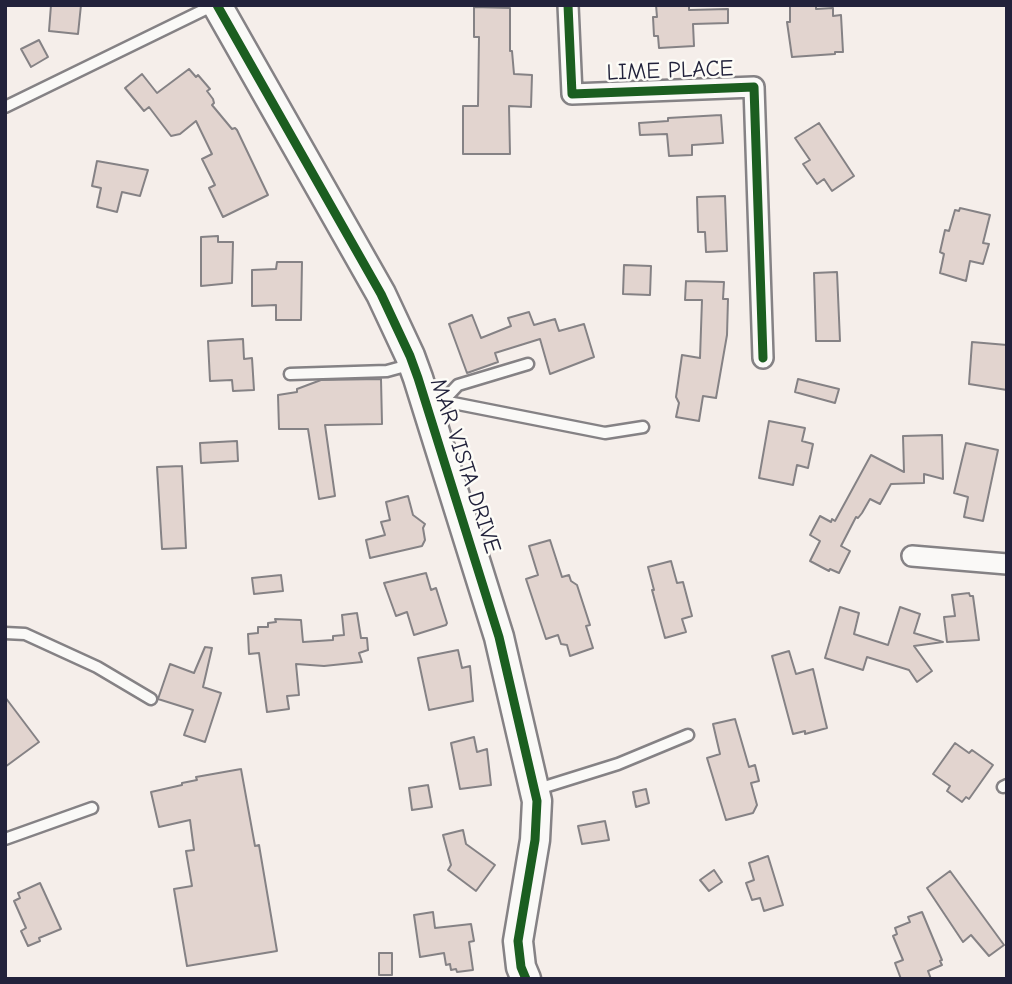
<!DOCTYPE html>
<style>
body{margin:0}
#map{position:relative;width:1012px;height:984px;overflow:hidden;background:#f5eeea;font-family:"Comic Neue",sans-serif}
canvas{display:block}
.frame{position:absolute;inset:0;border:7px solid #22223b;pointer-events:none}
</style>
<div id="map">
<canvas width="1012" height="984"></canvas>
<div class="frame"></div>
</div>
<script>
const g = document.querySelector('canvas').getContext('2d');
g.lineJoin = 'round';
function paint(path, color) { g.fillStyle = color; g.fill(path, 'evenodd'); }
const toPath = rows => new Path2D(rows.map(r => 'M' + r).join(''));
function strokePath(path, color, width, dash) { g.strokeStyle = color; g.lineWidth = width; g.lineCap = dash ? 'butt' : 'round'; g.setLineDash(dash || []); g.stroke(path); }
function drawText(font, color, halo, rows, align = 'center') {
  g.font = font + ' "Comic Neue",sans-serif'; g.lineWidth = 5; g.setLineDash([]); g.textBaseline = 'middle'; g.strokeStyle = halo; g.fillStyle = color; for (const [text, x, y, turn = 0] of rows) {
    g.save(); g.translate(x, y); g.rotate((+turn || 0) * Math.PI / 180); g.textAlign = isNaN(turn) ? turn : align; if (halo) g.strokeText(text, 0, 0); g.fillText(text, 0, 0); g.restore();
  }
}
const building = toPath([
 [51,5,81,5,78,34,49,31,51,5],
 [656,5,689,5,689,10,728,9,728,23,693,24,694,46,659,48,658,36,654,36,653,17,657,17,656,5],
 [790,5,816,5,816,9,833,8,833,16,841,15,843,52,835,52,835,54,792,57,787,22,790,22,790,5],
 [474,7,510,8,510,51,512,51,514,74,532,75,531,107,509,106,510,154,463,154,463,106,478,106,479,37,474,37,474,7],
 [39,40,48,57,31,67,21,49,39,40],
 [189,69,196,77,198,75,210,89,207,91,213,99,214,103,212,105,232,129,235,128,237,130,268,195,223,217,209,188,215,185,202,159,212,154,196,121,180,134,171,136,149,107,144,111,125,88,142,74,157,93,189,69],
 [721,115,723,143,692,145,692,155,669,156,667,134,640,135,639,123,668,121,668,118,721,115],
 [819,123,854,176,832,191,824,179,817,184,803,164,810,160,795,138,819,123],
 [97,161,148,170,140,196,122,192,117,212,97,207,101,188,92,186,97,161],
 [725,196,727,251,706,252,705,232,698,232,697,197,725,196],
 [960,208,990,215,983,243,989,244,983,264,970,261,966,281,940,273,944,254,940,252,945,230,949,231,955,210,959,211,960,208],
 [218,236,218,242,233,242,232,283,201,286,201,237,218,236],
 [277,262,302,262,301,320,276,320,276,305,252,306,252,270,276,269,277,262],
 [624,265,651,266,650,295,623,294,624,265],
 [837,272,840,341,816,341,814,273,837,272],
 [686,281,724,282,723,299,728,299,727,335,716,398,703,396,699,421,676,417,679,403,676,397,682,355,700,358,702,300,685,300,686,281],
 [529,312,534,325,555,319,559,331,584,324,594,357,550,374,540,339,495,353,498,362,467,373,449,324,472,315,481,338,511,326,508,318,529,312],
 [243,339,244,359,252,358,254,390,233,391,232,380,210,381,208,341,243,339],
 [972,342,1007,345,1007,390,969,384,972,342],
 [381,379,382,424,325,425,335,496,319,499,308,429,279,429,278,395,297,392,297,389,321,380,381,379],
 [798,379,839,389,835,403,795,392,798,379],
 [769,421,805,428,802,441,813,444,808,468,797,465,793,485,759,478,769,421],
 [942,435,943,479,924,474,924,483,891,484,880,504,870,499,862,513,858,518,856,517,841,546,850,551,839,573,830,569,829,571,810,561,820,541,810,535,820,516,831,522,832,519,835,521,871,455,904,472,903,436,942,435],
 [237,441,238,461,201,463,200,443,237,441],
 [966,443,998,450,983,521,964,517,968,497,954,493,966,443],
 [182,466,186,548,162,549,157,467,182,466],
 [408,496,413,515,425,524,423,528,425,540,422,546,370,558,366,540,385,535,381,522,390,520,386,502,408,496],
 [550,540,562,577,569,575,571,581,577,585,590,625,586,626,593,648,570,656,567,645,561,644,558,635,546,639,526,579,538,575,529,546,550,540],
 [671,561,677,583,683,582,692,616,682,619,686,632,665,638,652,590,654,590,648,567,671,561],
 [426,573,431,590,436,588,447,623,446,625,414,635,407,612,396,616,384,583,426,573],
 [281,575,283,591,254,594,252,578,281,575],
 [969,593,970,596,973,596,979,640,947,642,944,617,955,616,952,595,969,593],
 [840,607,859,613,854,634,888,645,900,607,920,614,914,633,943,642,914,646,932,671,917,682,909,670,867,657,863,670,825,658,840,607],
 [357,613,361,638,367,638,368,650,359,653,362,662,324,666,296,664,299,695,287,696,289,709,267,712,259,653,249,654,248,634,258,633,258,627,268,627,268,623,276,622,275,619,301,620,303,642,333,640,333,636,344,635,342,615,357,613],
 [205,647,212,648,203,687,221,693,205,742,184,735,193,710,158,699,170,664,194,673,205,647],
 [458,650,462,668,470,666,473,701,429,710,418,658,458,650],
 [789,651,796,674,813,669,827,728,805,734,805,731,793,734,772,656,789,651],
 [5,697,39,742,5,767,5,697],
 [735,719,749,767,755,765,759,781,751,783,757,805,753,813,726,820,707,758,720,754,713,724,735,719],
 [474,737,477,752,487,749,491,785,460,789,451,743,474,737],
 [955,743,969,753,972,750,993,765,969,799,966,797,962,802,947,791,950,786,933,774,955,743],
 [241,769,255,846,259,845,277,951,187,966,174,889,192,886,186,851,194,850,190,820,159,827,151,792,182,785,182,783,197,780,196,777,241,769],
 [428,785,432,807,412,810,409,788,428,785],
 [646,789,649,803,636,807,633,792,646,789],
 [605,821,609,840,582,844,578,826,605,821],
 [463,830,466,844,495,865,476,891,448,870,451,865,443,835,463,830],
 [768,856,783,905,764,911,760,898,752,900,746,883,754,880,749,863,768,856],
 [714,870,722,882,709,891,700,880,714,870],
 [950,871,1004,945,989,956,971,935,963,942,927,888,950,871],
 [40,883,61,929,39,938,40,941,28,946,21,931,26,928,14,901,20,898,18,893,40,883],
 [433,912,435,928,471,924,474,941,469,942,473,970,457,972,456,969,451,970,450,964,446,965,444,953,420,957,414,915,433,912],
 [922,912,942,960,940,961,942,965,928,971,931,979,901,979,895,963,903,960,893,936,897,934,895,928,910,922,908,917,922,912],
 [379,953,392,953,392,975,379,975,379,953]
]);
paint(building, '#e2d4cf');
strokePath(building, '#858285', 2);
const lane = toPath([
 [5,107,214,5],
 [290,374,387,371,409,365],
 [443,401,458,385,528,364],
 [430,403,443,401,605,433,643,427],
 [5,633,25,634,97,667,151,699],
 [1003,787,1007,785],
 [538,789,618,764,688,735],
 [5,839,92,808]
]);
const street = toPath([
 [568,5,572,94,754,87,763,358],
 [912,556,1007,564]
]);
const secondary = toPath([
 [217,5,381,294,410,356,418,378,499,637,537,801,535,840,518,941,521,967,526,979]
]);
strokePath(lane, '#858285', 15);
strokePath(street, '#858285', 24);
strokePath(secondary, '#858285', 33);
strokePath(lane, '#faf9f7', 10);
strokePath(street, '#faf9f7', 19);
strokePath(secondary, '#faf9f7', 28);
strokePath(toPath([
 [217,5,381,294,410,356,418,378,499,637,537,801,535,840,518,941,521,967,526,979],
 [568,5,572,94,754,87,763,358]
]), '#1b5e20', 9);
drawText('23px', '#22223b', '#fdfcf7', [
 ["LIME PLACE",670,71,-2],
 ["MAR VISTA DRIVE",465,466,72]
]);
</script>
